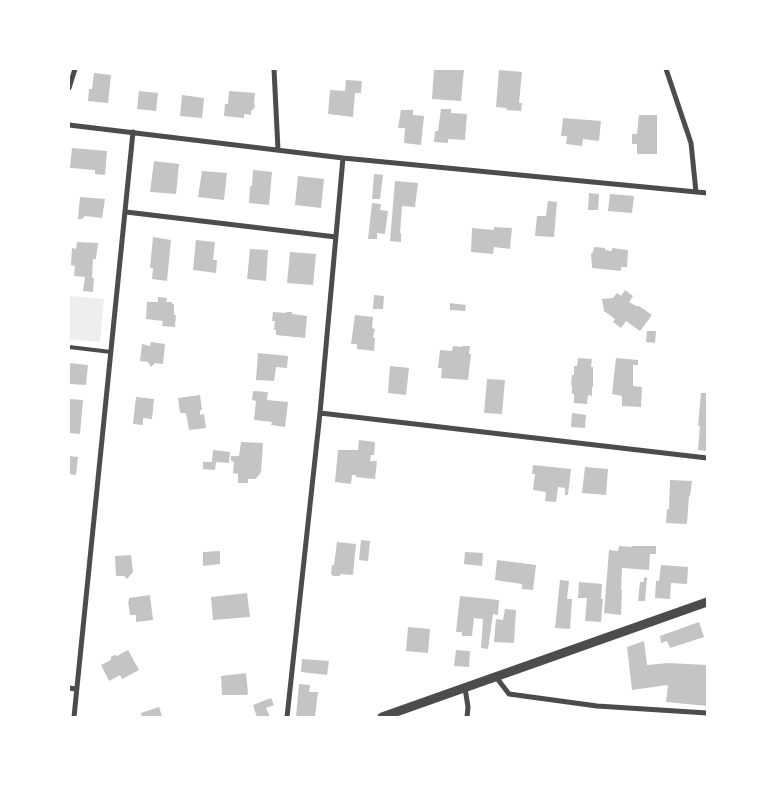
<!DOCTYPE html>
<style>
body{margin:0}
#map{position:relative;width:776px;height:786px;overflow:hidden;background:#fff;font-family:"PT Sans",sans-serif}
canvas{display:block}
.frame{position:absolute;inset:0;border:70px solid #fff;pointer-events:none}
</style>
<div id="map">
<canvas width="776" height="786"></canvas>
<div class="frame"></div>
</div>
<script>
const g = document.querySelector('canvas').getContext('2d');
g.lineJoin = 'round';
function paint(path, color) { g.fillStyle = color; g.fill(path, 'evenodd'); }
const toPath = rows => new Path2D(rows.map(r => 'M' + r).join(''));
function strokePath(path, color, width, dash) { g.strokeStyle = color; g.lineWidth = width; g.lineCap = dash ? 'butt' : 'round'; g.setLineDash(dash || []); g.stroke(path); }
paint(toPath([
 [69,296,104,299,100,342,69,339]
]), '#eee');
paint(toPath([
 [434,69,464,69,461,101,432,99],
 [499,70,522,72,519,103,522,103,521,111,506,110,507,108,496,107],
 [94,73,111,75,108,103,88,101,89,89,92,89],
 [346,80,362,81,361,93,355,93,353,117,328,114,330,90,345,91],
 [139,91,158,93,156,111,137,109],
 [229,91,255,93,254,102,255,107,251,111,251,115,244,114,244,118,224,116,225,104,228,104],
 [182,95,204,98,202,118,180,116],
 [441,109,451,109,451,113,467,114,465,140,448,139,448,143,434,142,435,131,438,131],
 [401,110,413,110,413,115,424,116,421,145,404,143,405,128,398,128],
 [639,115,657,115,657,154,637,154,637,144,632,144,632,134,637,134],
 [563,118,601,121,599,141,583,139,582,146,566,144,567,136,561,136],
 [72,148,107,151,105,175,95,174,95,170,70,168],
 [154,161,179,164,176,194,150,192],
 [253,170,272,172,269,205,249,203,250,186,252,186],
 [202,171,227,173,224,200,198,197],
 [374,174,383,175,380,199,372,199],
 [298,176,324,179,321,208,295,205],
 [395,181,418,183,415,207,402,206,400,233,401,233,401,242,390,241],
 [589,193,599,194,598,210,588,210],
 [610,194,634,196,632,213,608,211],
 [80,197,105,199,102,218,85,216,82,219,78,219],
 [548,201,557,202,554,237,535,236,537,216,546,216],
 [372,203,381,204,380,210,388,211,385,234,377,233,377,239,368,239],
 [494,227,512,228,510,249,494,247,493,254,471,252,472,228,494,230],
 [153,237,171,240,167,281,152,279,153,268,150,268],
 [196,240,215,242,213,260,217,260,216,273,193,270],
 [77,242,98,243,96,259,93,259,92,278,94,278,93,292,83,291,85,277,74,276,75,266,71,265,72,248,76,249],
 [594,247,605,248,605,250,612,251,612,248,628,250,627,267,621,267,621,271,592,268,591,254,593,252],
 [250,249,268,250,266,281,247,279],
 [290,252,316,254,313,285,287,283],
 [625,290,633,296,629,302,636,306,639,306,652,315,640,331,626,321,621,328,613,322,615,319,604,311,602,299,613,298,617,293,621,296],
 [374,295,384,296,383,309,373,309],
 [158,297,167,298,166,302,172,302,172,304,174,304,174,315,176,315,175,327,162,326,163,321,146,319,147,302,158,302],
 [450,303,466,305,465,311,450,310],
 [273,312,286,313,286,312,292,312,292,314,307,316,305,338,276,335,276,330,274,330,275,321,272,321],
 [355,315,373,317,372,328,375,329,373,337,375,338,374,351,357,349,357,344,351,344],
 [647,331,656,331,655,343,646,342],
 [151,342,165,344,163,364,155,363,151,367,148,362,140,361,142,344,150,346],
 [453,346,462,347,462,346,470,346,469,354,471,354,468,380,441,378,442,368,438,368,440,350,452,351],
 [258,353,288,356,287,368,276,367,274,381,256,380],
 [578,358,592,359,591,367,593,367,593,387,592,387,592,396,588,395,587,404,574,403,574,394,572,394,572,386,571,385,572,375,574,375,574,366,577,366],
 [616,358,638,360,638,365,633,365,633,386,642,387,641,407,622,406,622,396,612,394],
 [69,363,88,365,86,385,69,384],
 [390,366,409,368,406,395,388,393],
 [487,379,505,380,502,414,484,413],
 [253,391,268,392,267,400,288,402,285,427,271,425,272,422,254,420,256,401,252,400],
 [701,393,707,393,707,451,698,450,700,426,698,426],
 [200,395,202,410,200,410,200,415,204,414,206,428,189,430,186,413,180,413,178,398],
 [136,397,154,399,152,419,143,418,143,425,133,424],
 [69,399,83,400,80,434,69,433],
 [572,413,586,415,585,428,571,427],
 [359,440,375,442,374,455,371,455,370,461,377,461,375,479,356,477,356,475,352,475,351,484,335,482,338,450,358,450],
 [241,442,263,443,261,472,259,475,255,479,248,479,248,483,238,483,238,474,233,473,234,462,231,461,231,456,239,456],
 [213,450,230,452,229,463,216,462,215,470,203,469,203,462,212,462],
 [69,456,78,457,76,475,69,474],
 [533,465,571,469,568,495,565,495,565,488,558,487,556,502,545,501,546,492,533,490,535,474,532,474],
 [585,467,608,469,606,495,582,493],
 [670,480,692,481,690,496,689,496,687,524,666,523,667,509,669,509],
 [361,540,370,541,368,561,359,560],
 [337,542,356,544,353,575,340,574,340,576,333,576,331,574,332,565,334,565],
 [619,546,632,547,632,546,656,546,656,554,650,554,649,570,622,568,621,590,622,590,621,615,604,613,609,550,618,551],
 [220,551,220,564,203,566,203,552],
 [465,552,483,553,482,566,464,564],
 [131,555,133,572,127,579,124,576,116,576,115,556],
 [497,560,536,565,533,590,522,589,522,584,495,580],
 [661,565,688,567,687,584,671,583,670,599,655,598,656,581,659,581],
 [644,577,647,578,645,601,638,601,640,582,644,582],
 [560,580,569,581,567,599,572,599,570,629,555,628],
 [579,582,602,584,601,599,603,599,601,622,585,621,587,598,578,598],
 [247,593,250,617,213,620,211,597],
 [150,595,153,620,136,622,136,615,130,615,128,601,129,601,129,598],
 [460,596,499,600,498,615,493,614,488,649,481,648,483,619,474,618,472,636,462,636,462,632,456,632],
 [505,609,516,610,514,643,494,642,496,619,503,620],
 [699,622,704,637,670,648,667,641,661,643,660,636],
 [408,627,430,629,428,653,406,651],
 [644,641,647,665,668,663,707,665,707,706,666,702,668,685,632,690,627,647],
 [128,650,139,670,122,679,120,675,109,681,101,665,111,660,111,657,115,655,117,656],
 [456,650,470,651,469,667,454,666],
 [302,659,329,661,327,675,301,672],
 [246,673,248,693,247,695,222,695,221,676],
 [299,684,310,685,309,692,318,692,315,717,296,717],
 [271,698,274,705,266,708,270,717,257,717,253,705],
 [159,707,162,716,158,717,142,717,141,713]
]), '#c4c4c4');
strokePath(toPath([
 [69,347,111,352]
]), '#4c4c4c', 4);
strokePath(toPath([
 [274,69,278,150],
 [666,69,691,143,696,192],
 [69,88,75,69],
 [69,125,343,158,707,193],
 [126,212,336,237],
 [320,413,707,458],
 [496,677,509,694,597,706,707,713],
 [69,688,76,689],
 [465,688,468,707,467,717],
 [74,717,133,132],
 [287,717,320,413,343,158]
]), '#4c4c4c', 5);
strokePath(toPath([
 [382,717,707,602]
]), '#4c4c4c', 9);
</script>
